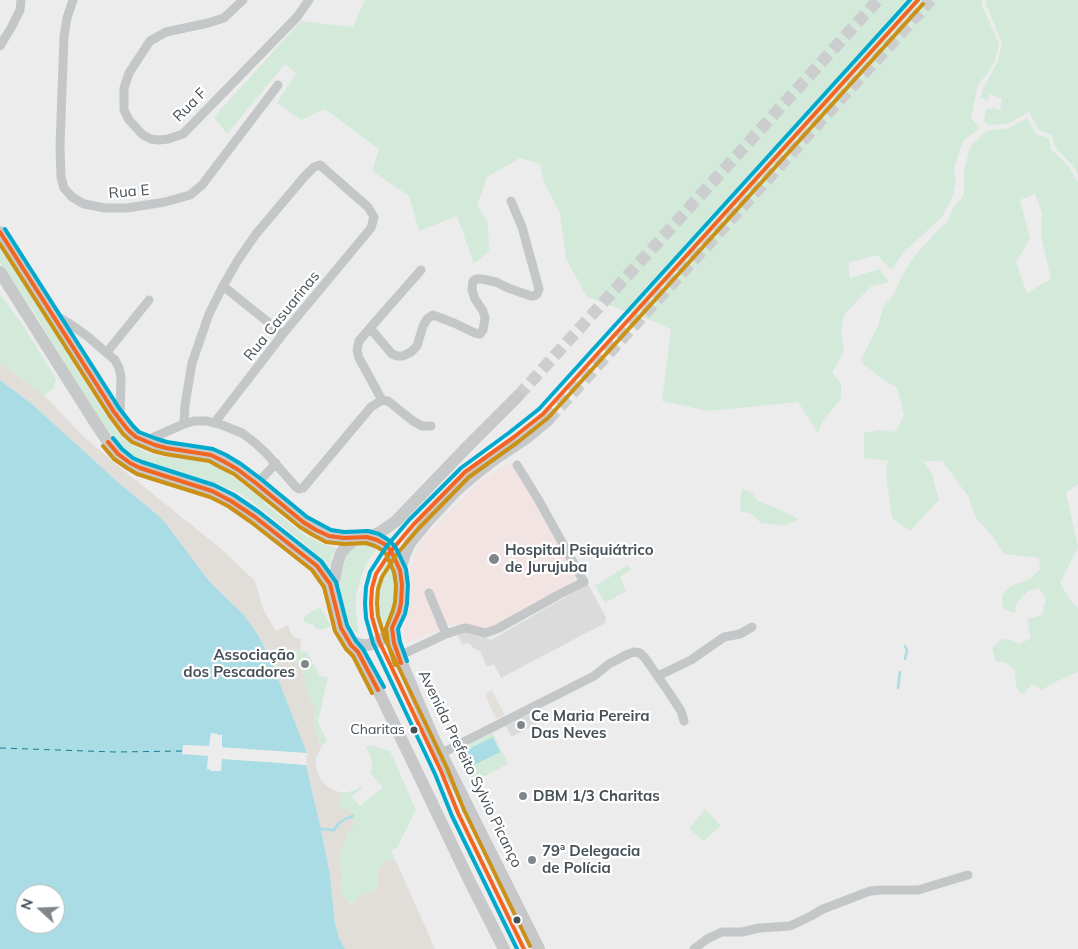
<!DOCTYPE html>
<meta charset="utf-8">
<style>
body{margin:0}
#map{position:relative;width:1078px;height:949px;overflow:hidden;background:#edecec;font-family:Mulish,sans-serif}
canvas{display:block}
.north{position:absolute;left:15px;top:884px;width:50px;height:50px;box-sizing:border-box;background:#fff;border:1px solid #b5b9bc;border-radius:50%;rotate:290deg;font-size:14px;font-weight:700;line-height:20px;text-align:center;color:#465057}
.north::after{content:'';display:block;margin:auto;width:18px;height:22px;background:#80878b;clip-path:polygon(50% 0,100% 100%,50% 72%,0 100%)}
</style>
<div id="map">
<canvas width="1078" height="949"></canvas>
<div class="north">N</div>
</div>
<script>
const g = document.querySelector('canvas').getContext('2d');
g.lineJoin = 'round';
function paint(path, color) { g.fillStyle = color; g.fill(path, 'evenodd'); }
const toPath = rows => new Path2D(rows.map(r => 'M' + r).join(''));
function strokePath(path, color, width, dash) { g.strokeStyle = color; g.lineWidth = width; g.lineCap = dash ? 'butt' : 'round'; g.setLineDash(dash || []); g.stroke(path); }
function drawText(font, color, halo, rows, align = 'center') {
  g.font = font + ' Mulish,sans-serif'; g.lineWidth = 4.5; g.setLineDash([]); g.textBaseline = 'middle'; g.strokeStyle = halo; g.fillStyle = color; for (const [text, x, y, turn = 0] of rows) {
    g.save(); g.translate(x, y); g.rotate((+turn || 0) * Math.PI / 180); g.textAlign = isNaN(turn) ? turn : align; if (halo) g.strokeText(text, 0, 0); g.fillText(text, 0, 0); g.restore();
  }
}
paint(toPath([
 [492,690,505,715,496,719,486,697,487,693]
]), '#e3dfda');
paint(toPath([
 [588,584,606,617,606,620,605,623,501,678,494,664,487,667,480,651,473,648,469,643,462,644,455,630,465,628,491,640],
 [532,713,537,724,511,737,506,726]
]), '#dbdbdc');
paint(toPath([
 [511,463,519,479,532,482,576,575,572,583,493,627,486,628,479,628,455,623,406,643,404,638,404,629,410,603,412,567,416,550,422,540,471,489,493,472]
]), '#f2e4e3');
paint(toPath([
 [365,0,982,0,982,5,999,44,995,61,989,71,978,85,971,118,980,128,963,141,954,168,956,183,952,198,942,217,905,251,891,270,877,255,848,263,850,278,879,269,889,282,870,287,844,315,841,331,844,352,832,372,841,384,841,399,824,419,818,433,798,402,708,411,662,401,671,330,660,324,587,297,566,259,560,213,544,182,540,164,520,158,487,177,477,206,488,222,489,251,474,264,457,216,419,231,409,196,372,171,379,149,325,109,301,120,277,103,296,73,285,64,227,134,214,117,301,21,353,27],
 [986,0,1078,0,1078,174,1072,165,1055,147,1052,135,1039,130,1029,112,1007,124,987,125,984,121,986,109,994,108,1000,110,1002,99,990,94,988,100,980,98,982,91,998,61,1002,43,986,4],
 [1027,118,1036,134,1049,138,1051,149,1069,167,1078,182,1078,484,1066,493,1078,547,1060,583,1072,602,1078,608,1078,672,1053,683,1042,690,1032,684,1022,695,1016,687,1015,670,1006,663,996,661,992,648,1002,639,1010,640,1019,644,1031,638,1027,619,1042,615,1046,599,1039,588,1028,591,1016,604,1015,613,1003,609,1002,595,1011,586,1030,579,1040,569,1039,558,1004,554,993,537,976,518,968,496,942,461,923,461,932,474,939,500,910,531,892,518,886,474,888,461,864,458,864,433,879,430,896,432,904,415,897,388,884,380,860,361,878,326,883,307,894,294,903,274,917,253,938,230,948,221,953,208,964,195,964,171,970,147,986,131,1009,128],
 [1035,194,1042,213,1041,236,1051,279,1027,293,1016,262,1030,239,1020,200],
 [0,246,105,414,120,435,127,441,143,451,152,454,161,456,200,461,220,468,262,498,265,504,306,536,325,545,335,547,336,548,331,558,329,567,328,568,304,543,247,498,235,491,207,480,145,462,123,449,114,440,87,400,33,311,0,263],
 [0,294,25,328,56,379,54,388,44,395,0,363],
 [742,489,752,493,758,501,776,508,799,519,784,526,761,523,750,513,741,512,740,502],
 [367,542,378,547,368,561,361,577,356,596,356,611,359,634,353,631,348,625,345,616,342,604,340,590,341,574,345,562,349,552,354,546],
 [387,559,393,570,395,585,393,602,389,615,384,624,379,629,375,616,374,598,378,580,383,567],
 [628,565,631,570,620,577,626,591,605,603,595,586],
 [320,607,331,626,324,629,317,629,313,624,308,624,304,622,304,617,307,614],
 [296,650,307,652,319,674,323,677,328,677,318,722,327,741,322,746,319,742,314,725,315,710,305,688,306,679,294,657,294,652],
 [493,733,508,764,473,782,457,751],
 [370,745,390,751,416,810,397,848,391,850,396,861,389,859,378,870,377,887,371,893,364,894,358,898,354,903,349,904,342,896,341,879,343,872,340,865,340,856,348,832,352,829,342,809,339,805,339,792,348,792,357,789,361,786,362,788,352,797,360,806,383,787,370,773,372,766,371,757,366,747],
 [705,809,721,826,704,841,689,829]
]), '#d3eada');
paint(toPath([
 [0,363,44,395,82,435,117,465,220,548,236,563,255,581,263,609,276,631,288,625,292,635,296,638,301,639,300,651,296,650,294,652,294,656,306,679,305,688,315,710,314,725,319,742,322,746,316,757,316,766,318,775,323,783,330,788,339,792,341,798,339,805,342,809,348,809,354,820,352,829,348,832,340,856,340,865,343,872,341,879,342,896,350,904,354,903,357,898,364,894,371,893,377,887,378,870,385,862,390,859,396,861,435,949,345,949,339,938,335,923,330,875,321,829,306,765,307,753,270,658,258,635,244,615,209,581,167,525,159,516,120,484,32,404,0,380]
]), '#e1ded9');
paint(toPath([
 [0,380,32,404,120,484,159,516,167,525,209,581,244,615,258,635,270,658,307,753,218,747,218,734,211,733,209,746,183,745,182,754,208,756,207,769,216,771,218,757,306,765,321,829,330,875,335,923,339,938,345,949,0,949],
 [25,894,55,894,55,924,25,924],
 [493,737,500,752,470,767,463,752]
]), '#aadce5');
paint(toPath([
 [211,735,222,735,222,749,309,754,307,756,218,750,215,748,216,736,213,736,211,747,210,749,186,747,210,748],
 [216,755,306,762,309,765,222,759,221,771,210,771,210,767,214,768]
]), '#edecec');
strokePath(toPath([
 [905,646,907,650,905,659],
 [898,688,900,672],
 [321,829,334,830,339,823,345,819,353,816]
]), '#aadce5', 2.5);
strokePath(toPath([
 [0,748,115,752,185,751]
]), '#197d90', 1, [6, 5]);
strokePath(toPath([
 [518,396,878,0],
 [548,420,931,0]
]), '#cccdce', 12, [12, 6]);
strokePath(toPath([
 [73,0,67,18,64,37,60,146,61,177,64,188,72,197,84,204,105,208,127,208,165,202,190,195,202,185,278,85],
 [243,0,224,18,208,23,166,32,150,41,129,73,124,88,124,110,129,120,143,135,151,139,159,140,168,139,183,134,297,17,309,0],
 [0,46,11,28,20,10,21,0],
 [223,286,283,334],
 [53,314,70,324,87,336,115,360,119,368,121,377,120,420],
 [370,328,392,354,397,356,403,356,411,352,417,346,423,326,427,319,433,315,454,323,475,333,480,334,483,330,485,318,483,311,475,299,472,290,473,281,476,279,482,279,496,282,508,288,531,296,534,296,537,294,539,289,522,227,511,201],
 [107,352,149,300],
 [382,400,359,358,357,350,359,341,370,328,421,270],
 [184,424,185,405,192,363,209,314,223,286,238,260,256,234,305,176,314,167,320,165,368,207,374,217,371,228,283,334,215,422],
 [145,441,184,424,194,421,207,421,222,425,242,433,254,442,266,453,296,487,299,489,303,488,371,407,382,400,388,401,413,421,422,426,431,426],
 [257,484,276,463],
 [429,593,446,634],
 [399,656,446,634,461,629,467,628,485,633,497,629,560,594,584,582,538,499,517,465],
 [658,676,691,660,724,637,740,634,752,627],
 [442,753,594,676,609,664,626,655,634,652,640,653,645,658,670,694,681,711,684,721],
 [694,949,707,939,722,932,742,932,759,928,790,926,811,916,823,909,870,891,883,890,918,890,968,875]
]), '#c4c7c8', 9);
strokePath(toPath([
 [0,232,114,412,128,430,136,437,155,445,166,448,197,452,211,455,223,461,237,469,257,484,303,522,316,530,329,536,344,538,367,537,377,540,386,545,391,551,400,570,402,585,401,603,399,612,392,628,387,636,379,641,369,645,363,645,355,643,351,641,345,634],
 [0,272,96,424,110,445,118,454,130,463,140,468,212,491,231,501,255,517,317,566,325,577,330,584,333,596],
 [367,537,379,533,396,521,468,446,518,396],
 [357,538,348,545,341,553,337,565,333,586,333,596,338,618,345,634,351,645,358,652,377,688,468,878,504,949],
 [400,570,405,554,410,543,427,522,457,490,472,477,495,459,525,439,548,420],
 [392,628,394,643,399,656,433,737,539,949]
]), '#c6c8ca', 12);
strokePath(toPath([
 [0,232,114,412,128,430,136,437,155,445,166,448,211,455,223,461,237,469,257,484,303,522,316,530,329,536,344,538,367,537,377,540,386,545,391,551,400,570,402,585,401,603,399,612,392,628,394,643,401,663],
 [108,442,118,454,130,463,140,468,212,491,231,501,255,517,317,566,330,584,341,628,351,645,358,652,378,690],
 [524,949,458,813,441,771,379,641,372,617,371,603,372,588,376,574,391,551,414,524,465,472,514,437,543,414,918,0]
]), '#f26522', 4);
strokePath(toPath([
 [0,244,109,415,123,434,132,442,153,451,165,454,209,461,220,467,234,474,253,489,300,527,313,535,326,542,344,544,366,543,375,546,382,550,386,554,394,572,396,585,395,602,393,610,386,628,388,644,395,665],
 [103,446,114,459,127,468,137,474,210,497,228,506,251,522,312,570,324,587,335,631,346,649,353,656,372,693],
 [530,946,464,810,447,768,385,639,378,616,377,603,378,589,382,577,396,555,419,528,469,477,518,442,548,418,923,4]
]), '#cb9016', 4);
strokePath(toPath([
 [5,229,119,408,133,426,139,432,157,439,167,442,213,449,226,455,241,464,261,479,307,517,331,530,344,532,368,531,379,534,390,541,396,548,406,569,408,585,407,604,405,614,398,629,400,642,407,661],
 [113,438,122,449,133,458,142,462,214,485,234,495,259,512,321,561,336,582,347,625,356,641,363,649,384,687],
 [517,949,452,816,435,774,373,643,366,618,365,603,366,587,370,572,386,547,409,520,461,468,510,432,539,409,910,0]
]), '#00a9ce', 4);
for (const [x, y, r, color] of [
 [494,559,6,"#80878b"],
 [305,664,5,"#80878b"],
 [521,725,5,"#80878b"],
 [414,730,4.5,"#465057"],
 [523,796,5,"#80878b"],
 [532,860,5,"#80878b"],
 [517,920,4.5,"#465057"]
]) { const dot = new Path2D(); dot.arc(x, y, r, 0, 2 * Math.PI); g.fillStyle = color; g.fill(dot); strokePath(dot, '#fff', 2); }
drawText('14px', '#465057', '#fff', [
 ["Charitas",405,730]
], 'right');
drawText('15px', '#465057', '#fff', [
 ["Rua F",190,105,-45],
 ["Rua E",129,192,-5],
 ["Rua Casuarinas",282,316,-51],
 ["Avenida Prefeito Sylvio Picanço",470,769,64]
]);
drawText('bold 15px', '#465057', '#fff', [
 ["Hospital Psiquiátrico",505,550],
 ["de Jurujuba",505,567],
 ["Associação",295,655,"right"],
 ["dos Pescadores",295,672,"right"],
 ["Ce Maria Pereira",531,716],
 ["Das Neves",531,733],
 ["DBM 1/3 Charitas",533,796],
 ["79ª Delegacia",542,851],
 ["de Polícia",542,868]
], 'left');
</script>
